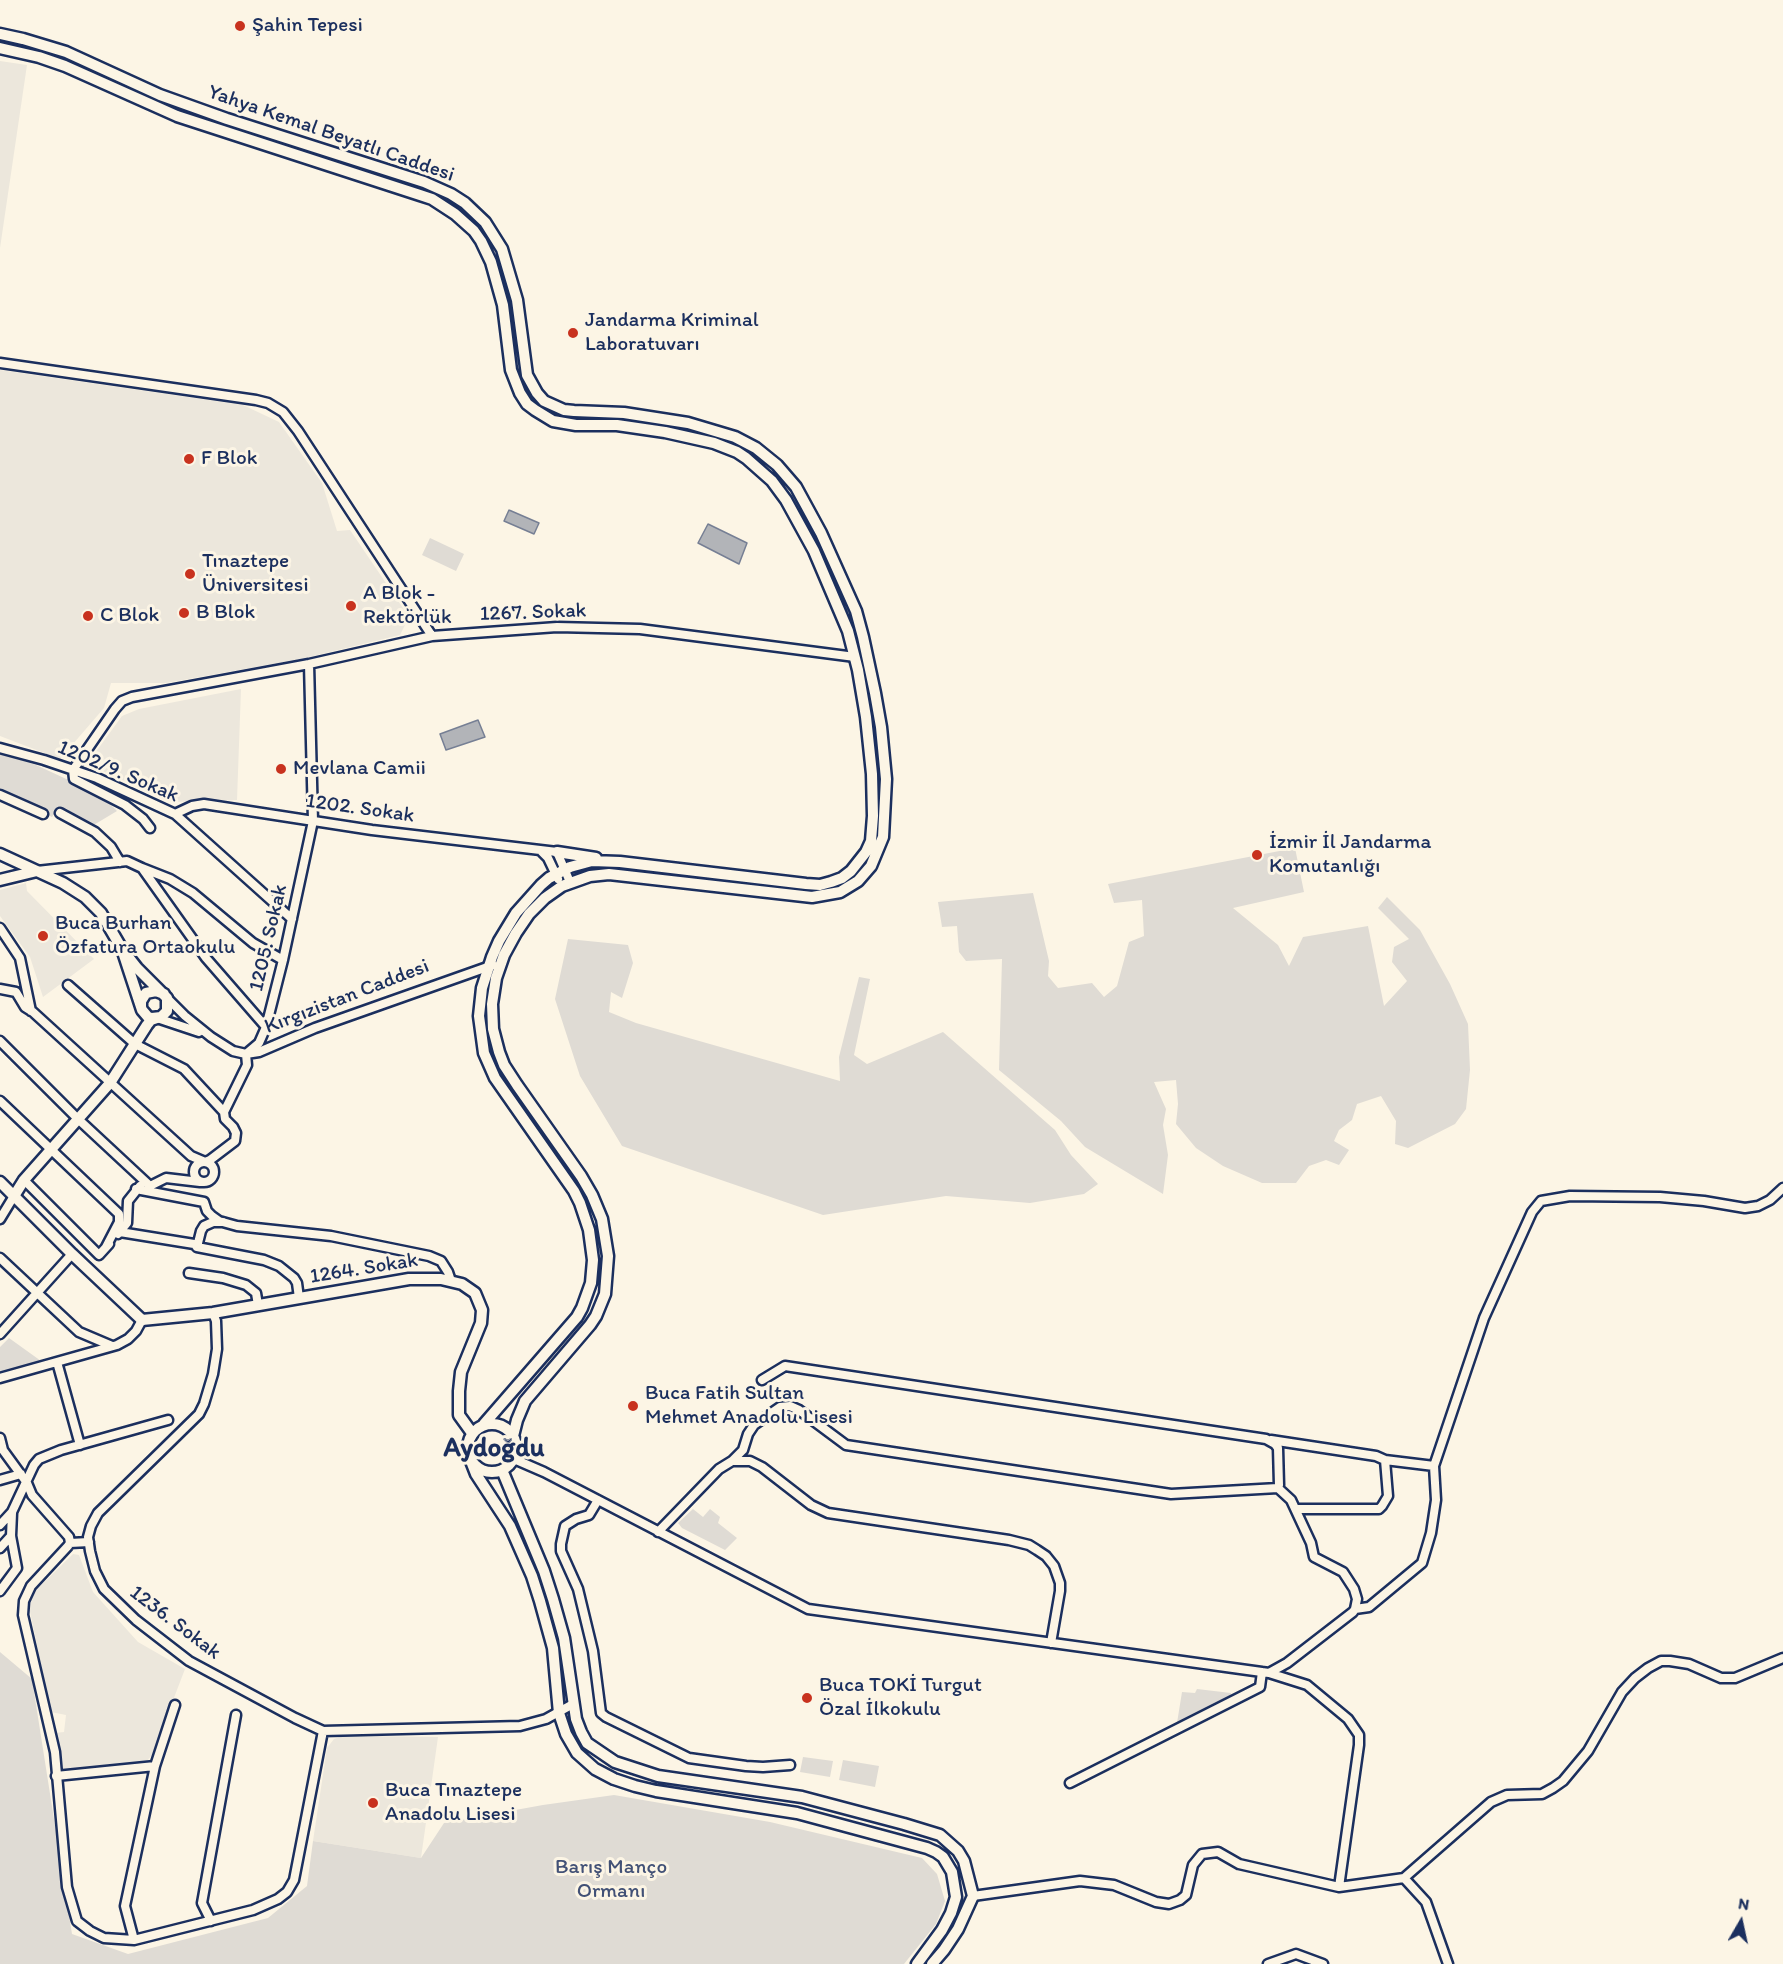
<!DOCTYPE html>
<meta charset="utf-8">
<style>
body{margin:0}
#map{position:relative;width:1783px;height:1964px;overflow:hidden;background:#fcf5e5;font-family:Itim,sans-serif}
canvas{display:block}
.north{position:absolute;left:1711px;top:1892px;width:60px;height:60px;-webkit-text-stroke:4px #fcf5e5;paint-order:stroke;rotate:9deg;font-size:16px;font-weight:700;line-height:24px;text-align:center;color:#1b2f5e}
.north::after{content:'';display:block;margin:auto;width:21px;height:27px;background:#1b2f5e;clip-path:polygon(50% 0,100% 100%,50% 72%,0 100%)}
</style>
<div id="map">
<canvas width="1783" height="1964"></canvas>
<div class="north">N</div>
</div>
<script>
const g = document.querySelector('canvas').getContext('2d');
g.lineJoin = 'round';
function paint(path, color) { g.fillStyle = color; g.fill(path, 'evenodd'); }
const toPath = rows => new Path2D(rows.map(r => 'M' + r).join(''));
function strokePath(path, color, width, dash) { g.strokeStyle = color; g.lineWidth = width; g.lineCap = dash ? 'butt' : 'round'; g.setLineDash(dash || []); g.stroke(path); }
function drawText(font, color, halo, rows, align = 'center') {
  g.font = font + ' Itim,sans-serif'; g.lineWidth = 6; g.setLineDash([]); g.textBaseline = 'middle'; g.strokeStyle = halo; g.fillStyle = color; for (const [text, x, y, turn = 0] of rows) {
    g.save(); g.translate(x, y); g.rotate((+turn || 0) * Math.PI / 180); g.textAlign = isNaN(turn) ? turn : align; if (halo) g.strokeText(text, 0, 0); g.fillText(text, 0, 0); g.restore();
  }
}
paint(toPath([
 [0,61,27,65,0,248],
 [0,370,243,405,279,422,322,483,337,531,350,530,409,617,400,635,301,659,166,683,111,683,104,708,60,759,0,736],
 [241,689,237,800,171,802,87,764,122,716,139,709],
 [26,883,27,891,94,959,43,997,30,957,0,916,0,890],
 [73,1554,79,1555,93,1592,138,1642,185,1669,152,1755,145,1763,63,1773,55,1733,64,1732,66,1715,51,1712,29,1607,32,1594],
 [343,1736,438,1737,421,1858,313,1841,327,1748,334,1739]
]), '#ece7dc');
paint(toPath([
 [430,538,464,554,456,571,422,555],
 [0,753,36,765,101,795,117,811,92,826,67,809,59,807,52,817,0,793],
 [1295,848,1304,892,1233,908,1278,945,1289,966,1303,937,1368,926,1384,1006,1407,981,1392,962,1394,947,1409,939,1378,908,1387,897,1420,930,1450,984,1468,1024,1470,1070,1466,1109,1455,1124,1408,1148,1395,1144,1396,1121,1381,1096,1357,1104,1352,1120,1339,1130,1334,1141,1349,1150,1339,1165,1326,1160,1309,1166,1296,1183,1262,1183,1223,1166,1196,1148,1176,1124,1178,1104,1176,1080,1154,1082,1166,1109,1163,1125,1168,1155,1163,1194,1085,1147,1061,1121,999,1070,1002,959,966,961,959,952,957,926,942,927,938,902,1033,893,1049,961,1048,976,1058,988,1092,983,1104,997,1117,986,1129,942,1144,936,1142,900,1114,903,1108,884],
 [568,939,628,945,633,963,622,998,611,992,609,1012,636,1023,840,1081,839,1057,859,977,870,979,854,1055,867,1064,943,1032,1055,1130,1071,1155,1098,1184,1084,1194,1030,1203,946,1196,823,1215,622,1146,580,1076,555,999],
 [9,1338,41,1361,0,1373,0,1347],
 [693,1509,703,1517,710,1509,720,1517,718,1523,737,1538,725,1550,682,1528,678,1523],
 [0,1652,32,1679,72,1934,128,1954,268,1918,307,1886,313,1841,421,1858,444,1823,543,1805,614,1795,770,1822,922,1858,937,1874,945,1901,936,1924,904,1964,0,1964],
 [1197,1689,1231,1693,1230,1697,1177,1723,1182,1692,1195,1693],
 [803,1757,833,1761,830,1777,800,1772],
 [843,1760,879,1766,875,1787,839,1780]
]), '#dfdbd4');
const water = toPath([
 [509,510,539,523,534,534,504,521,509,510],
 [708,524,747,543,739,564,698,543,708,524],
 [478,720,485,737,446,750,440,734,478,720]
]);
paint(water, '#b2b4b8');
strokePath(water, '#767f94', 1.5);
const minor = toPath([
 [0,363,256,400,268,403,283,412,298,431,432,636],
 [0,748,44,760,97,778,175,814,292,919],
 [0,795,43,814],
 [60,813,95,832,111,847,120,862],
 [175,814,192,806,204,804,372,830,557,852,570,882],
 [150,828,143,819,125,805,74,779,73,770,115,709,122,701,132,697,309,664,432,636,557,627,640,629,855,657],
 [541,851,548,858,558,879],
 [37,871,127,861,142,868],
 [0,928,20,958,31,1011],
 [0,989,16,992,25,1007,33,1012,191,1156,205,1162,210,1160,235,1141,236,1133,233,1127,225,1119,224,1112,184,1069,135,1044,68,985],
 [164,995,185,1016,211,1037,233,1051,246,1054,259,1052,315,1028,493,965],
 [157,1018,199,1032],
 [266,1027,206,958,142,868,170,879,193,893,253,943,283,960],
 [0,1041,78,1119,150,1186,166,1178,200,1182],
 [246,1054,259,1043,266,1027,283,960,313,821,309,664],
 [0,1101,119,1214,119,1222,106,1247],
 [224,1112,247,1065,246,1054],
 '194 1172a10 10 0 1 1 20 0a10 10 0 1 1-20 0Z',
 [24,1180,99,1255,109,1244],
 [136,1189,204,1202,207,1211,212,1216,219,1221,237,1226,331,1236,429,1256,441,1261,448,1272,451,1281],
 [0,1219,14,1196],
 [120,1232,194,1244,197,1247,264,1260,279,1266,294,1278,297,1283,299,1298],
 [118,1234,127,1223,128,1201,140,1186],
 [197,1247,201,1231,204,1226,213,1222,223,1222],
 [0,1258,79,1332,112,1346],
 [189,1273,223,1278,246,1285,256,1293,258,1305],
 [213,1313,216,1321,217,1349,213,1374,204,1404,199,1414,98,1513,91,1526,88,1537,90,1551,95,1571,104,1589,136,1620,189,1661,295,1718,323,1731,520,1726,546,1719,573,1704],
 [0,1334,72,1254],
 [57,1362,80,1445],
 [0,1378,117,1345,128,1339,136,1331,142,1320],
 [0,1438,3,1450,27,1483,32,1495,69,1537,70,1543,68,1546,31,1586,24,1601,23,1615,55,1752,67,1887,77,1921,90,1931,104,1938,134,1940,253,1910,278,1899,287,1892,294,1880,323,1731],
 [1271,1440,1376,1456,1385,1460,1388,1496,1382,1506,1379,1509,1296,1509],
 [514,1459,544,1472,808,1609,1269,1673,1287,1663,1353,1612,1355,1609,1357,1599,1354,1589,1343,1572,1314,1557,1311,1543,1291,1500,1278,1488],
 [1385,1460,1434,1466],
 [732,1461,743,1450,748,1434,754,1425,780,1407,790,1406,799,1410,846,1445,1171,1494,1278,1488,1279,1485,1278,1448,1275,1444,1266,1439,785,1366,762,1380],
 [0,1480,21,1474],
 [598,1500,589,1515,576,1519,565,1526,561,1544,561,1551,578,1589,593,1651,601,1713,606,1717,689,1758,746,1766,763,1767,790,1765],
 [0,1525,12,1512,34,1465,39,1459,61,1450,168,1420],
 [658,1532,719,1469,732,1461,750,1461,762,1467,811,1505,828,1513,1009,1540,1029,1545,1037,1550,1046,1556,1054,1566,1060,1583,1060,1591,1051,1643],
 [70,1543,89,1542],
 [0,1548,11,1536],
 [0,1591,17,1568,11,1536,12,1513],
 [1355,1609,1369,1607,1422,1563,1431,1533,1436,1500,1434,1466,1484,1318,1532,1212,1541,1201,1570,1196,1660,1197,1704,1201,1745,1208,1758,1206,1770,1200,1783,1188],
 [1269,1673,1307,1685,1348,1719,1359,1735,1359,1745,1339,1887],
 [155,1766,175,1705],
 [56,1776,155,1766,125,1906,134,1940],
 [1070,1783,1260,1687,1262,1672],
 [1404,1878,1491,1802,1507,1795,1542,1794,1553,1788,1563,1781,1588,1751,1622,1692,1635,1678,1648,1668,1661,1661,1670,1661,1689,1664,1721,1678,1735,1678,1783,1658],
 [973,1896,1080,1881,1114,1885,1156,1902,1169,1904,1180,1900,1186,1895,1193,1865,1202,1854,1218,1852,1239,1864,1339,1887,1404,1878,1426,1902,1448,1964],
 [211,1921,202,1903,236,1715],
 [1268,1964,1296,1954,1323,1964]
]);
const tertiary = toPath([
 [14,1196,24,1180,110,1083,147,1025,151,1020,157,1018],
 [142,1320,213,1313,409,1279,441,1279,462,1284,475,1293,482,1310,481,1323,461,1372,459,1391,459,1415,472,1433]
]);
const secondary = toPath([
 [0,34,23,39,66,52,160,95,227,119,424,182,451,194,465,203,485,222,502,249,517,300,527,375,537,393,544,401,564,410,574,411,624,413,688,423,735,437,756,448,777,465,796,487,821,533,856,611,863,637,875,693,881,727,886,779,883,837,871,866,858,881,840,892,812,897,609,874,590,876,562,886,545,898,529,914,516,933,504,955,496,978,492,1004,493,1029,499,1052,504,1065,517,1085,581,1176,592,1195,602,1219,608,1256,605,1294,596,1316,590,1325,525,1401,517,1420,513,1436],
 [0,48,39,57,65,66,177,116,420,195,432,199,455,214,474,231,481,241,491,262,503,305,511,370,520,393,527,404,535,410,553,421,576,425,617,425,665,432,714,443,737,452,746,458,772,481,786,500,814,551,848,631,858,670,866,717,872,774,873,816,871,841,866,852,851,871,842,878,831,882,820,885,806,884,620,862,592,861,570,867,549,878,541,885,516,913,499,941,492,957,482,988,479,1016,484,1053,495,1078,574,1191,580,1203,589,1230,593,1260,591,1283,582,1308,577,1317,484,1424],
 [557,852,596,858],
 [0,854,63,883,85,897,101,913,122,949],
 [0,880,37,871],
 [122,949,137,968,167,998,167,1011,161,1017,152,1018,148,1017,142,1010,122,949],
 [141,1006,141,1001,146,993,156,991,164,994],
 [0,1182,72,1254,142,1320],
 '468 1448a24 24 0 1 1 48 0a24 24 0 1 1-48 0Z',
 [469,1456,476,1474,510,1526,532,1576,540,1601,553,1648,559,1713,566,1734,577,1753,595,1769,614,1779,635,1786,656,1791,797,1813,927,1848,936,1852,943,1857,952,1872,956,1897,951,1913,942,1930,917,1964],
 [502,1470,544,1571,553,1599,564,1638,576,1719,581,1732,587,1743,615,1762,658,1776,802,1797,904,1824,940,1835,958,1851,964,1861,973,1896,958,1929,944,1950,932,1964]
]);
strokePath(minor, '#1b2f5e', 13);
strokePath(tertiary, '#1b2f5e', 15);
strokePath(secondary, '#1b2f5e', 15);
strokePath(minor, '#fcf5e5', 8);
strokePath(tertiary, '#fcf5e5', 10);
strokePath(secondary, '#fcf5e5', 10);
for (const [x, y, r, color] of [
 [240,26,6,"#c8321e"],
 [573,333,6,"#c8321e"],
 [189,459,6,"#c8321e"],
 [190,574,6,"#c8321e"],
 [351,606,6,"#c8321e"],
 [184,613,6,"#c8321e"],
 [88,616,6,"#c8321e"],
 [281,769,6,"#c8321e"],
 [1257,855,6,"#c8321e"],
 [43,936,6,"#c8321e"],
 [633,1406,6,"#c8321e"],
 [807,1698,6,"#c8321e"],
 [373,1803,6,"#c8321e"]
]) { const dot = new Path2D(); dot.arc(x, y, r, 0, 2 * Math.PI); g.fillStyle = color; g.fill(dot); strokePath(dot, '#fcf5e5', 2); }
drawText('21px', '#1b2f5e', '#fcf5e5', [
 ["Şahin Tepesi",252,26],
 ["Jandarma Kriminal",585,321],
 ["Laboratuvarı",585,345],
 ["F Blok",201,459],
 ["Tınaztepe",202,562],
 ["Üniversitesi",202,586],
 ["A Blok -",363,594],
 ["Rektörlük",363,618],
 ["B Blok",196,613],
 ["C Blok",100,616],
 ["Mevlana Camii",293,769],
 ["İzmir İl Jandarma",1269,843],
 ["Komutanlığı",1269,867],
 ["Buca Burhan",55,924],
 ["Özfatura Ortaokulu",55,948],
 ["Buca Fatih Sultan",645,1394],
 ["Mehmet Anadolu Lisesi",645,1418],
 ["Buca TOKİ Turgut",819,1686],
 ["Özal İlkokulu",819,1710],
 ["Buca Tınaztepe",385,1791],
 ["Anadolu Lisesi",385,1815]
], 'left');
drawText('21px', '#1b2f5e', '#fcf5e5', [
 ["Yahya Kemal Beyatlı Caddesi",331,134,19],
 ["1267. Sokak",533,613,-2],
 ["1202/9. Sokak",118,772,23],
 ["1202. Sokak",360,809,8],
 ["1205. Sokak",269,938,-77],
 ["Kırgızistan Caddesi",347,997,-21],
 ["1264. Sokak",364,1269,-9],
 ["1236. Sokak",175,1623,37]
]);
drawText('21px', '#425176', '#fcf5e5', [
 ["Barış Manço",611,1868],
 ["Ormanı",611,1892]
]);
drawText('bold 27px', '#1b2f5e', '#fcf5e5', [
 ["Aydoğdu",494,1449]
]);
</script>
